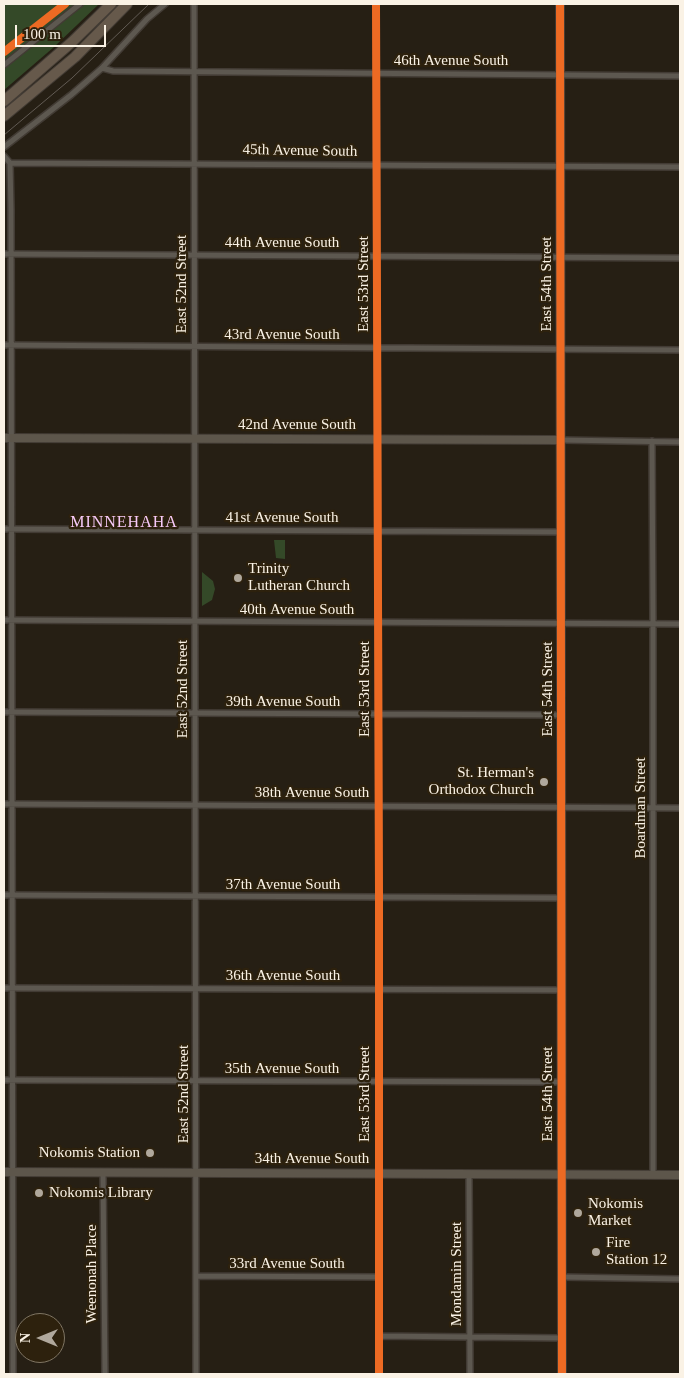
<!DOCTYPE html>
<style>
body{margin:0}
#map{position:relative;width:684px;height:1378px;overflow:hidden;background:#261f14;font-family:Georgia,serif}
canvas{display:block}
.frame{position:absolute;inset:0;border:5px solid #faf2e5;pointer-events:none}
.north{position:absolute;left:15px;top:1313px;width:50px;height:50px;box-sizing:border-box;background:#2d210d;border:1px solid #7f7563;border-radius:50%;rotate:270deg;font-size:14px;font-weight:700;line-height:20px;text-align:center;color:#faf2e5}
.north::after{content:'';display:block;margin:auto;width:18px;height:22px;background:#b0a89c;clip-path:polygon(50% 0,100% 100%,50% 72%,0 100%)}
.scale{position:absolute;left:15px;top:25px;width:91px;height:22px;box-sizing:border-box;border:2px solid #faf2e5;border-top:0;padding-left:6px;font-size:15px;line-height:18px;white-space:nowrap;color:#faf2e5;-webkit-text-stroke:4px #2d210d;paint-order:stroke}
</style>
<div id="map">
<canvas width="684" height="1378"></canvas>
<div class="frame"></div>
<div class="north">N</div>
<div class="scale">100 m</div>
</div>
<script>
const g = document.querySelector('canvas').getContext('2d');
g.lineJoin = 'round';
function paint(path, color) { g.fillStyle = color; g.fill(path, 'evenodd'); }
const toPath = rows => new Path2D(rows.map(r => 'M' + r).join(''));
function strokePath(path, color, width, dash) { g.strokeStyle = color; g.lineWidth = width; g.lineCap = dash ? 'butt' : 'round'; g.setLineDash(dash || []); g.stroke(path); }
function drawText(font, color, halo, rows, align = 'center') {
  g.font = font + ' Georgia,serif'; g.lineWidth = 4.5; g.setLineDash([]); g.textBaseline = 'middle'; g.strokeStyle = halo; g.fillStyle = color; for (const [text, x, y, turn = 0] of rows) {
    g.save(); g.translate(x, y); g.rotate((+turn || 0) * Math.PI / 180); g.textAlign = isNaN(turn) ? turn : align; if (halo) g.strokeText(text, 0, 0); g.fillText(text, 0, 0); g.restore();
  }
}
paint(toPath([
 [4,4,99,4,54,47,4,90],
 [274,540,285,540,285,559,276,558],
 [202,572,213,581,215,589,212,600,202,606]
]), '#344928');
const street = toPath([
 [194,4,196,1374],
 [376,4,379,892,379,1374],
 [4,65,80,4],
 [102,68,113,71,680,76],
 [4,147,71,95,102,68,147,19,165,4],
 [4,156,10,163,11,209,13,1374],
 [10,163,680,167],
 [4,254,680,258],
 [4,345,680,350],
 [561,440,680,442],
 [652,441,653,619,653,1175],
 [4,529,561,532],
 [4,620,680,624],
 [4,712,562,715],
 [4,804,680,808],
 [4,895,562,898],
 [4,988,562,990],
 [4,1080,561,1082],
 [103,1173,105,1374],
 [469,1174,470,1374],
 [196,1276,379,1277],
 [562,1277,680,1279],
 [379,1336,562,1338]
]);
const secondary = toPath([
 [560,4,562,1374],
 [4,438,561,440],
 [4,1172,680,1175]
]);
const highway = toPath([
 [4,101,72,42,111,4],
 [4,116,75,57,127,4]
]);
strokePath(street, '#423b34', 8);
strokePath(secondary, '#423b34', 10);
strokePath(highway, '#423b34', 12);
strokePath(street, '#5d5850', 5);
strokePath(secondary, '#5d564b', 8);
strokePath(highway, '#66594b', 10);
strokePath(toPath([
 [4,135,72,78,149,4]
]), '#625b54', 1);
strokePath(toPath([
 [376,4,379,892,379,1374],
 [560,4,562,1374],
 [4,52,65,4]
]), '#ed6a23', 8);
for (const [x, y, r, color] of [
 [238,578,5,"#b0a89c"],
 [544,782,5,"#b0a89c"],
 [150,1153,5,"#b0a89c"],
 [39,1193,5,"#b0a89c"],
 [578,1213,5,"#b0a89c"],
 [596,1252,5,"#b0a89c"]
]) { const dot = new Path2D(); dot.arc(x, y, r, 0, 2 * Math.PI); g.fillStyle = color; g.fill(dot); strokePath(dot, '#2d210d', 2); }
drawText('15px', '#faf2e5', '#2d210d', [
 ["46th Avenue South",451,61],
 ["45th Avenue South",300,151,1],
 ["44th Avenue South",282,243],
 ["East 52nd Street",182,284,-90],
 ["East 53rd Street",364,284,-90],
 ["East 54th Street",547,284,-90],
 ["43rd Avenue South",282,335],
 ["42nd Avenue South",297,425],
 ["41st Avenue South",282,518],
 ["40th Avenue South",297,610],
 ["East 52nd Street",183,689,-90],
 ["East 53rd Street",365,689,-90],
 ["East 54th Street",548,689,-90],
 ["39th Avenue South",283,702],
 ["38th Avenue South",312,793],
 ["Boardman Street",641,808,-90],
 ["37th Avenue South",283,885],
 ["36th Avenue South",283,976],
 ["35th Avenue South",282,1069],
 ["East 52nd Street",184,1094,-90],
 ["East 53rd Street",365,1094,-90],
 ["East 54th Street",548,1094,-90],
 ["34th Avenue South",312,1159],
 ["33rd Avenue South",287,1264],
 ["Weenonah Place",92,1274,-90],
 ["Mondamin Street",457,1274,-90]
]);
drawText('15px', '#faf2e5', '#2d210d', [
 ["Trinity",248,569],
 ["Lutheran Church",248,586],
 ["St. Herman's",534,773,"right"],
 ["Orthodox Church",534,790,"right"],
 ["Nokomis Station",140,1153,"right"],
 ["Nokomis Library",49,1193],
 ["Nokomis",588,1204],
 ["Market",588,1221],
 ["Fire",606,1243],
 ["Station 12",606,1260]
], 'left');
g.letterSpacing = '1px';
drawText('16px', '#f7caf9', '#2d210d', [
 ["MINNEHAHA",124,523]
]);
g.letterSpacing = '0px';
</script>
